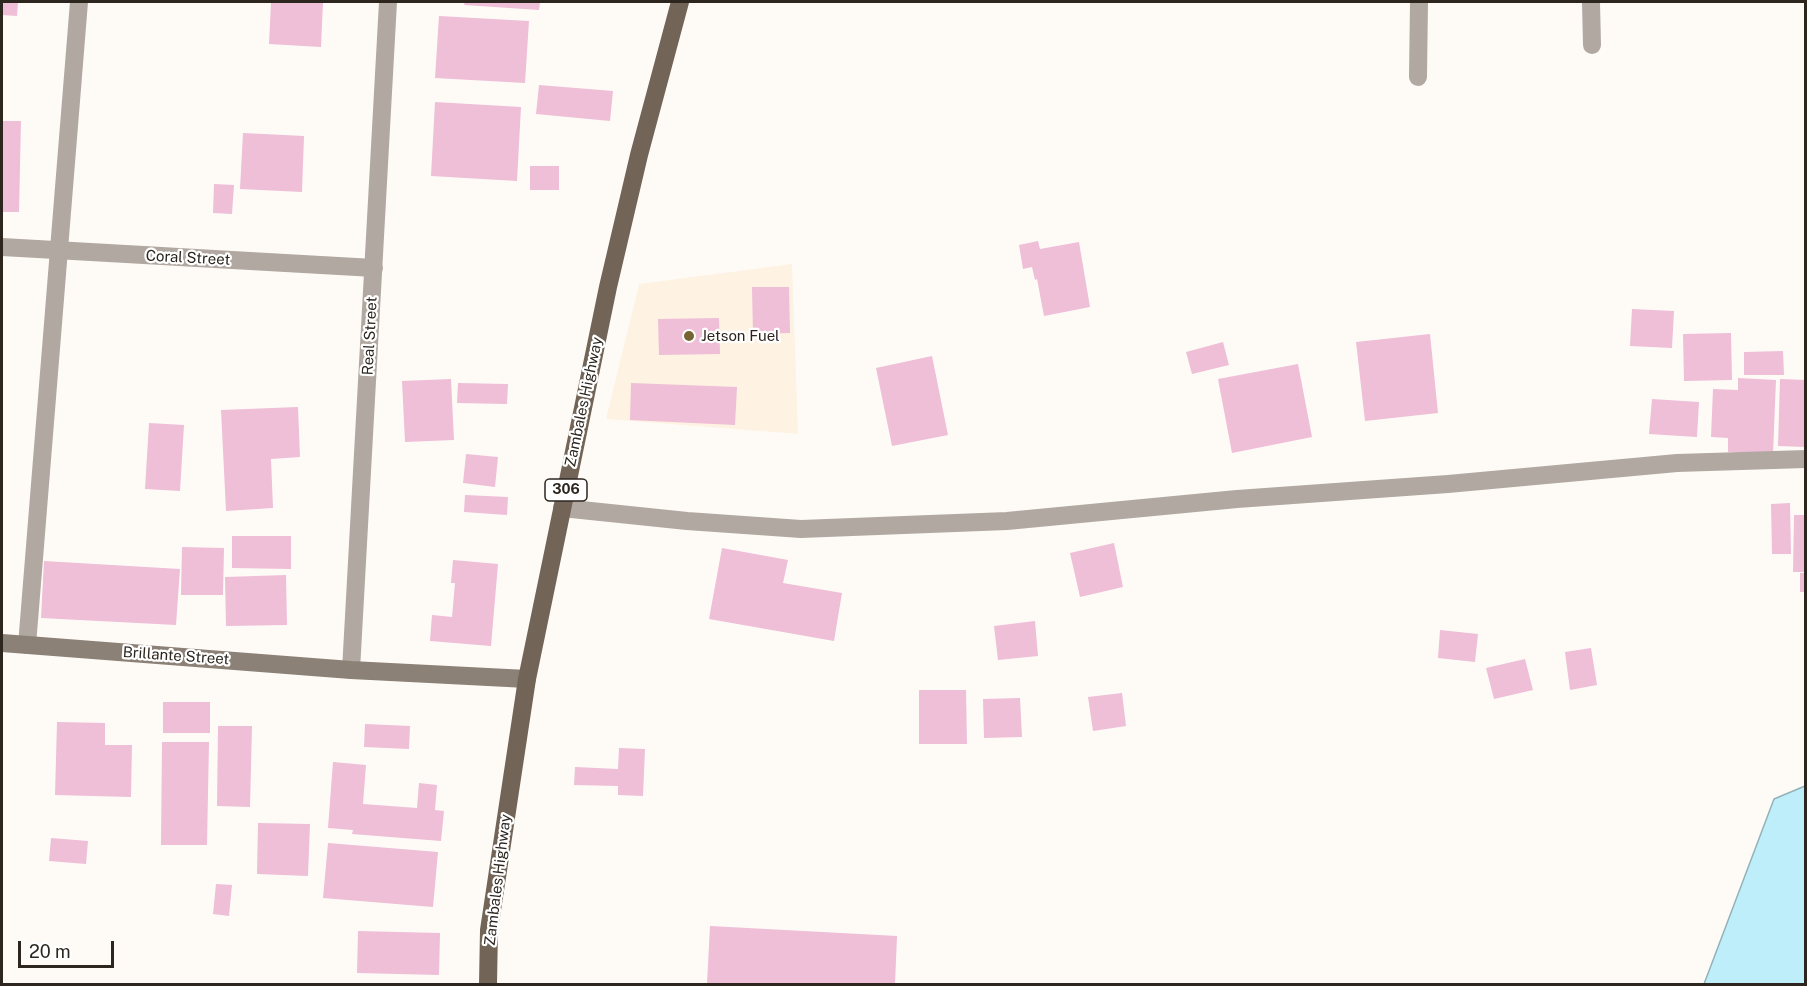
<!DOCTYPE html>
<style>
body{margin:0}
#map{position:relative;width:1807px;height:986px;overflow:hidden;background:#fefbf7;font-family:"Public Sans",sans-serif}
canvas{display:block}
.frame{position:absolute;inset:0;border:3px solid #2c261f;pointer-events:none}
.scale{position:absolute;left:18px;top:941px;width:96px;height:27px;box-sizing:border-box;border:3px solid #2c261f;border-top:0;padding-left:8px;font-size:18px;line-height:21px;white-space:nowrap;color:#2c261f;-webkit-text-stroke:4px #fff;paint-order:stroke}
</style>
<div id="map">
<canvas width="1807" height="986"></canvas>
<div class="frame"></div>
<div class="scale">20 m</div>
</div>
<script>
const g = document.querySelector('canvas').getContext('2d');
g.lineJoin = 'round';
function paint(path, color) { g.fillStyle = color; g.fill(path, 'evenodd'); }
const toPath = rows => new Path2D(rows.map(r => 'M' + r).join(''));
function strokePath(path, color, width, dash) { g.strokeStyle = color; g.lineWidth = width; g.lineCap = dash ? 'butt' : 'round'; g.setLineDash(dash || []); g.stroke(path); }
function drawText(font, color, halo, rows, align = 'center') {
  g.font = font + ' "Public Sans",sans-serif'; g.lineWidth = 4.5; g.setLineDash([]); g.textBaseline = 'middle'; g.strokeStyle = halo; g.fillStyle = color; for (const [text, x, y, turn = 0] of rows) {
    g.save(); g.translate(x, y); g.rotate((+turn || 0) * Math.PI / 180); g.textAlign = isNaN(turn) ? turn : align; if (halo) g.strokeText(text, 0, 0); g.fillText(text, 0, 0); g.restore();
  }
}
paint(toPath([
 [792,264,798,434,606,419,639,284]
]), '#fef2e2');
const water = toPath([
 [1805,786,1805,984,1704,984,1774,799,1805,786]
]);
paint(water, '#beeefa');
strokePath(water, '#92b2b8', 1.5);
paint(toPath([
 [2,2,18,2,17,16,2,15],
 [271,2,323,2,321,47,269,44],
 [465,2,540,2,539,10,464,5],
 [439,16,529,21,525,83,435,78],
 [539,85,613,91,610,121,536,114],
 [435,102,521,107,517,181,431,176],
 [2,121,21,121,19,212,2,212],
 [243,133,304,136,302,192,240,189],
 [530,166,559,166,559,190,530,190],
 [214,184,234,185,232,214,213,213],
 [1038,241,1040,249,1079,242,1090,307,1044,316,1037,279,1035,280,1032,267,1023,269,1019,245],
 [752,287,789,287,790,333,753,334],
 [1632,309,1674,311,1672,348,1630,346],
 [719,318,720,354,659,355,658,319],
 [1731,333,1732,380,1684,381,1683,334],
 [1430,334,1438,413,1365,421,1356,342],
 [1223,342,1229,365,1192,374,1186,352],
 [1783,351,1784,375,1744,375,1744,352],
 [932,356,948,435,892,446,876,368],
 [1298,364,1312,437,1232,453,1218,379],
 [1738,378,1776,380,1773,454,1728,452,1728,438,1711,437,1713,389,1738,390],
 [451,379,454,440,405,442,402,381],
 [1780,379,1806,380,1806,447,1778,446],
 [458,383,508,384,507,404,457,403],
 [631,383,737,387,735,425,630,420],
 [1652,399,1699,402,1697,437,1649,434],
 [298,407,300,457,271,459,273,508,226,511,221,410],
 [149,423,184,425,180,491,145,489],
 [466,454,498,457,495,487,463,483],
 [465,495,508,497,507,515,464,512],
 [1790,503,1791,554,1772,554,1771,504],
 [1794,515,1806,515,1806,572,1793,572],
 [232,536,291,536,291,569,232,568],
 [1114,543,1123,587,1080,597,1070,553],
 [182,547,224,548,223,595,181,595],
 [722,548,788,560,783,583,842,593,834,641,709,619],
 [453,560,498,564,491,646,430,641,432,615,452,617,455,583,451,583],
 [44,561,180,569,176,625,41,618],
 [1800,573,1806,573,1806,592,1800,592],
 [286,575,287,625,226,626,225,577],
 [1035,621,1038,656,998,660,994,626],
 [1440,630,1478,634,1475,662,1438,658],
 [1591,648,1597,685,1570,690,1565,652],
 [1525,659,1533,690,1494,699,1486,668],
 [919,690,966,690,967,744,919,744],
 [1122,693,1126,726,1093,731,1088,697],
 [1020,698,1022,737,984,738,983,699],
 [163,702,210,702,210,733,163,733],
 [57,722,105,723,105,745,132,745,131,797,55,795],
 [365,724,410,726,409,749,364,747],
 [218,726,252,726,250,807,217,806],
 [162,742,209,742,207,845,161,845],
 [619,748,645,749,643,796,618,795,618,786,574,785,575,767,618,769],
 [333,762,366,765,363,804,417,808,419,783,437,785,435,810,444,811,441,841,352,834,353,830,328,828],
 [258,823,310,824,308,876,257,874],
 [51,838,88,841,86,864,49,861],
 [328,843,438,852,433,907,323,898],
 [216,884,232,885,229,916,213,914],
 [710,926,897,936,895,984,707,984],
 [358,931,440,933,439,975,357,973]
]), '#efbed7');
strokePath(toPath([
 [1591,2,1592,45],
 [1418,77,1419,2],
 [2,247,374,268],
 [562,508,687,521,801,529,1007,521,1237,499,1448,484,1677,463,1806,459],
 [27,645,79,2],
 [351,670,388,2]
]), '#b1a9a1', 18);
strokePath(toPath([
 [2,643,351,670,527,679]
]), '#8c8176', 18);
strokePath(toPath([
 [488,984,489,930,527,679,608,287,639,155,680,2]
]), '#726557', 18);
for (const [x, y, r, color] of [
 [689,336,6,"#766432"]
]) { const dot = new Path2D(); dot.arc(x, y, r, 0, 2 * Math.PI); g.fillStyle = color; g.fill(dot); strokePath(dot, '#fff', 2); }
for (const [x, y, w] of [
 [566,490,42]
]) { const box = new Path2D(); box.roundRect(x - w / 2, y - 11, w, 22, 4.5); g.fillStyle = '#fff'; g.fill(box); strokePath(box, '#2c261f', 1.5); }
drawText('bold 14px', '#2c261f', null, [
 ["306",566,490]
]);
drawText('15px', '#2c261f', '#fff', [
 ["Coral Street",188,258,3],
 ["Real Street",370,336,-87],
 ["Zambales Highway",584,402,-78],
 ["Brillante Street",176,656,4],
 ["Zambales Highway",498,880,-83]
]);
drawText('15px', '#2c261f', '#fff', [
 ["Jetson Fuel",701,336]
], 'left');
</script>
